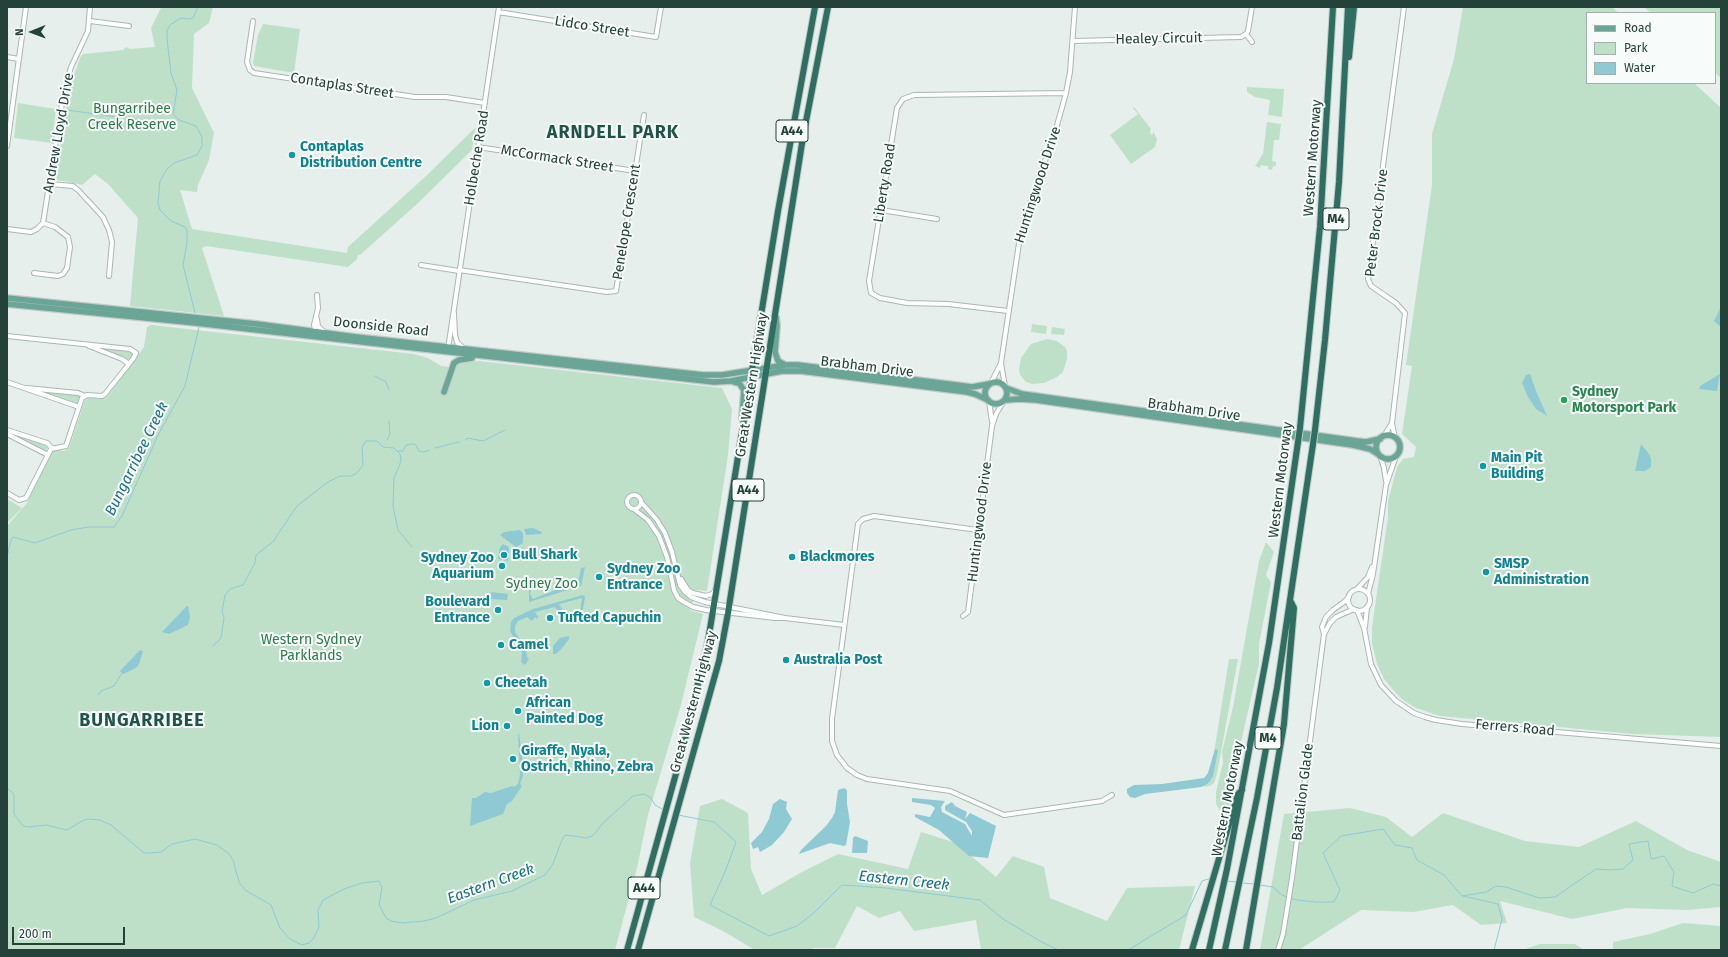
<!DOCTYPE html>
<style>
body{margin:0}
#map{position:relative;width:1728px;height:957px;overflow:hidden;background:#e6efeb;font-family:"Fira Sans",sans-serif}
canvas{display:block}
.frame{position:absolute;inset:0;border:8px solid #24423a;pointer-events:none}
.legend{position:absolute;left:1586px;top:12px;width:130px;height:72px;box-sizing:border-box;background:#f7fbf9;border:1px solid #a3b1ad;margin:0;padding:5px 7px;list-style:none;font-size:12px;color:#24423a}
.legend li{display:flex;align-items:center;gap:8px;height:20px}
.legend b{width:20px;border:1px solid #a3b1ad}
.north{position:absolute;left:12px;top:12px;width:40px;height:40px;-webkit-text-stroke:3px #f7fbf9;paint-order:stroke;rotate:269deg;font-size:11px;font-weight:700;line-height:16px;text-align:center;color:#24423a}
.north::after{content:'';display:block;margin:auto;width:14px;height:18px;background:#24423a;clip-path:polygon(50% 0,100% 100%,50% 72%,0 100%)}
.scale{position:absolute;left:12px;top:927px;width:113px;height:18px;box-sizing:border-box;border:2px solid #24423a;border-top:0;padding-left:5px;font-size:12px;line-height:14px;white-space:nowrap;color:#24423a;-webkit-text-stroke:3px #f7fbf9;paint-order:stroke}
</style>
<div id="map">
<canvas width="1728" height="957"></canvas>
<div class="frame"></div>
<ul class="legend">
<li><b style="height:5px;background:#6aa596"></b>Road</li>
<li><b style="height:11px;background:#bfe0c8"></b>Park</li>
<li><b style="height:11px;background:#8ec9d4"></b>Water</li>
</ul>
<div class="north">N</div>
<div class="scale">200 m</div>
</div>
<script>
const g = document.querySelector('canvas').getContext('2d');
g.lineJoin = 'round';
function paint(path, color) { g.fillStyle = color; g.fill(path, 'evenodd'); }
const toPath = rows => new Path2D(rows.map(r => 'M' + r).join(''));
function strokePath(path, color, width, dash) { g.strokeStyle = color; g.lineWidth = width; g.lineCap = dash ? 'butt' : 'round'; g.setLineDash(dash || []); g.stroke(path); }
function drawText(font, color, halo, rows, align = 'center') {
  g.font = font + ' "Fira Sans",sans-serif'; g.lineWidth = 4; g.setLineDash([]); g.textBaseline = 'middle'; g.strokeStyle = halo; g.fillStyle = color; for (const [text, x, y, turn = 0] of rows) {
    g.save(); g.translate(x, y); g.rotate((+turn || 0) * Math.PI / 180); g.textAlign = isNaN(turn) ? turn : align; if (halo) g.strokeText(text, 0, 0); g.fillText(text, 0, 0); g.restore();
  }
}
paint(toPath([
 [164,7,213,7,209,23,194,34,192,88,214,133,209,160,198,185,197,192,180,190,192,229,347,253,348,247,426,176,476,127,472,150,417,204,360,255,358,255,357,259,348,267,206,246,202,248,224,316,130,306,138,218,108,184,95,174,82,185,69,182,57,180,56,178,68,92,80,58,83,54,123,50,126,47,130,49,155,47,151,28,161,8],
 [1463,7,1612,7,1619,13,1587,13,1587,83,1694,83,1721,108,1721,737,1633,734,1440,716,1416,708,1403,700,1395,692,1384,679,1377,664,1372,643,1372,627,1388,517,1388,501,1397,467,1403,459,1414,457,1416,447,1402,434,1412,366,1406,365,1432,185,1432,134,1454,59],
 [1644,7,1721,7,1721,78,1715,73,1715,13,1651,13],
 [263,24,300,29,294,73,254,66,253,62,258,35],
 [1247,87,1284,89,1282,117,1268,115,1270,100,1255,97,1247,92],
 [18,103,56,109,52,143,14,138],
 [1134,107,1151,129,1150,131,1151,135,1153,134,1153,131,1157,139,1155,147,1131,164,1110,135,1138,114,1133,108],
 [1267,122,1281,124,1279,140,1274,140,1272,161,1276,162,1276,166,1273,166,1272,170,1268,169,1268,166,1261,165,1260,168,1255,166,1263,154],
 [1032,324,1047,326,1046,334,1031,332],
 [151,325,414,354,428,358,441,366,450,367,464,362,479,361,722,388,732,409,728,455,707,591,697,590,690,610,703,614,681,705,648,815,637,868,615,950,7,950,7,526,27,503,52,452,55,450,64,451,69,448,85,400,89,398,103,399,107,397,144,347,147,327],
 [1052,327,1065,329,1064,335,1051,334],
 [1047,339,1057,341,1065,347,1067,351,1067,359,1063,372,1057,377,1044,383,1032,384,1026,382,1020,375,1019,370,1021,358,1031,344],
 [97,347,128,350,133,353,133,356,130,359,125,359],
 [35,390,77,394,80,397,77,403,75,404],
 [9,433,45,444,48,448,46,450,44,451],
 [7,499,22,508,7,523],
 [1266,542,1274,552,1266,575,1271,582,1259,644,1259,664,1234,772,1237,777,1227,820,1224,809,1221,812,1216,804,1216,792,1223,762,1222,752,1233,707,1259,561],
 [1229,659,1238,659,1217,774,1214,783,1210,786,1201,787,1209,784],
 [722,799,748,813,751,869,762,895,802,872,838,854,908,869,921,832,956,843,996,877,1013,856,1044,867,1050,898,1107,921,1127,888,1195,886,1179,950,981,950,976,920,914,931,900,911,879,918,857,906,835,948,813,948,812,950,755,950,721,930,694,917,690,863,700,806],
 [1350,808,1386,817,1412,837,1443,813,1525,841,1579,847,1636,821,1687,850,1721,862,1721,907,1688,910,1627,908,1572,919,1500,901,1507,923,1481,925,1453,905,1413,912,1361,910,1299,950,1260,950,1284,814],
 [1683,923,1721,926,1721,950,1613,950,1613,942,1650,934],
 [1540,944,1575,944,1584,950,1522,950]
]), '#bfe0c8');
paint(toPath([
 [1721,307,1721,327,1714,321],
 [1530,374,1536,391,1547,416,1536,409,1528,397,1522,383,1526,375],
 [1720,374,1717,391,1699,389,1700,386],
 [1641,444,1649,454,1651,459,1651,467,1645,471,1635,471],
 [533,528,542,532,541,534,526,535,524,529],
 [520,530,523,533,523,543,516,547,500,535,504,532],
 [503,544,509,547,508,561,498,559,500,547],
 [585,567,581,586,529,602,529,586,532,586,530,594,533,599,558,589,556,581,559,578,562,581,565,588,578,584,581,568],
 [491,592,508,594,507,600,490,599],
 [583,595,585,597,581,621,579,621,582,598,559,604,565,614,564,616,563,615,563,618,555,607,535,612,538,617,537,619,535,617,532,621,527,617,518,621,515,626,515,632,526,649,527,657,529,659,525,665,521,662,522,653,510,631,511,622,514,618,533,609],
 [187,606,188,606,190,617,188,625,169,634,162,632],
 [569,636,569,639,563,647,556,654,553,654,553,646,560,638],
 [140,650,143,651,139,664,136,668,123,674,120,671],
 [518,734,519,734,522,754,523,776,520,784,522,786,512,801,507,804,503,814,470,826,472,798,476,798,485,792,491,793,512,786,514,787,518,784,520,775],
 [1215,749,1218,750,1213,776,1208,784,1201,787,1145,794,1135,798,1130,797,1127,793,1127,789,1134,785,1162,784,1204,778,1208,773],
 [844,788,847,790,847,804,850,822,846,845,844,846,830,843,799,854,801,850,826,826,832,818,835,812,838,790],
 [912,798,945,801,941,807,942,812,965,824,972,836,972,831,966,822,945,810,945,806,952,802,955,806,967,812,965,819,970,813,996,826,988,858,969,856,939,830,915,817,915,814,930,817,935,808,931,805,912,802],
 [780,799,787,802,786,809,792,819,784,832,772,845,760,852,758,847,753,849,751,843,762,832,769,819,773,804],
 [855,836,868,841,867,853,852,853,853,838]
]), '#8ec9d4');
strokePath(toPath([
 [66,110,148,121],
 [195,313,183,265,187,242,187,231,185,227,171,221,160,210,158,203,160,181,167,169,174,163,197,155,202,146,202,137,196,126,179,120,173,114,177,90,171,73,167,39,167,31,170,25,181,18,190,19,193,18,198,7],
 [375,376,386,382,389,390],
 [387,440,390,434,389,421],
 [465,440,468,438,483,441,505,430],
 [435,448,459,442],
 [398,451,403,451,406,445,412,444,415,444,419,451,423,452,430,450],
 [7,557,11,540,13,537,35,543,71,530,88,527,114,527,122,516,159,433,185,386,199,327],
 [213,646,221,638,224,618,222,611,225,595,230,589,243,585,255,563,256,555,274,541,278,534,297,506,328,482,340,476,351,476,357,473,363,465,362,447,366,441,377,441,383,447,394,448,400,454,401,458,400,464,394,478,393,506,398,530,412,547],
 [114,686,122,673],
 [98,695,101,691,114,686],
 [7,788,14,794,14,814,23,826,29,827,46,825,67,830,82,821,88,819,100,820,111,825,144,853,150,853,161,852,172,844,195,839,217,845,229,854,233,860,239,882,245,890,271,905,280,928,290,939,302,945,309,943,313,939,319,927,318,910,323,900,344,889,362,883,379,881,382,887,379,905,386,918,391,921,402,923,424,921,436,918,474,900,512,891,545,875,553,864,563,837,566,835,587,838,592,836,598,830,602,824,633,796,644,794,651,798,655,805,664,810],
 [678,815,714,822,736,842,725,872,710,905,769,936,797,926,815,912,842,885,886,888,980,900,1003,919,1040,941,1058,950],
 [1226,881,1237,882],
 [1242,883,1255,884],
 [1260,885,1273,887,1282,895,1287,897],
 [1463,896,1498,904,1502,919,1494,950],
 [1290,898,1297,900,1316,902,1334,902,1340,890,1323,853,1341,836,1383,829,1395,845,1412,848,1417,860,1444,875,1462,896,1486,892,1496,886,1506,887,1539,898,1555,897,1596,869,1609,870,1623,869,1633,860,1629,844,1648,841,1651,859,1664,856,1674,872,1672,886,1693,893,1713,884,1721,886],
 [1128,950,1186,915,1202,881,1211,878]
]), '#8ec9d4', 1);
const minor = toPath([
 [498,12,656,37,661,7],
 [90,21,129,26],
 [253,21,247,62,250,70,254,73,415,97,446,97,485,103],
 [1246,34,1252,42],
 [1073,41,1241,37,1246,34,1248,31,1252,7],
 [7,57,19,59],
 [7,146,26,7],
 [478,147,635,171],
 [50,184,73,186,79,191,103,217,109,230,112,242,109,276],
 [881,210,937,219],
 [7,229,31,232,37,229,43,223,63,97,71,67,88,31,90,7],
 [421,265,459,271],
 [459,270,607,292,616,291,644,115],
 [34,273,58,276,63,274,67,268,70,247,68,237,55,227,43,223],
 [1008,311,948,304,907,303,880,298,871,293,869,281,897,108,903,99,914,95,1066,93],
 [454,313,455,335,457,342,463,348],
 [317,319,318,326,324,332],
 [316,333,314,325,318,308,317,295],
 [7,336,130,349,136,353,133,359,105,394,102,396,87,395,82,398,66,446,51,449,26,498,19,500,7,493],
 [89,346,122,359,129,364],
 [448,349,499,7],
 [1001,363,1005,386],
 [7,382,79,407],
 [991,383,1001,363,1021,230,1056,129,1066,93,1070,72,1075,7],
 [27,388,78,393,85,396],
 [989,401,992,422],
 [7,430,47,443,52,448],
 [7,434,48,455],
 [1384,436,1392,423],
 [1395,438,1392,423,1405,313,1396,303,1371,286,1368,279,1404,7],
 [1380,455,1384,468,1386,481],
 '627 502a7 7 0 1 1 14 0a7 7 0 1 1-14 0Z',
 [641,502,657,520,665,533,672,552,680,585,685,592,691,597,705,602,785,618,844,625],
 [635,510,648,520,659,536,667,557,674,590,678,598,684,602,693,607,706,610,775,618,783,618],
 [978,530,874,516,863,519,858,524,832,719,832,741,837,755,847,768,857,775,867,779,950,791,1004,815,1102,801,1112,795],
 [681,579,688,590,693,593,706,596,712,594,715,591],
 [1357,589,1368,577,1372,567],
 '1348 600a11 11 0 1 1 22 0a11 11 0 1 1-22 0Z',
 [1368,594,1373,574,1386,485,1396,456],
 [1357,610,1364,628,1371,664,1381,685,1396,701,1414,713,1425,717,1436,720,1462,724,1721,746],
 [963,616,968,612,992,426,996,414,1004,401],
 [1365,627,1367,607],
 [1324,634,1330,623,1336,617,1354,609],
 [1278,950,1283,934,1292,878,1324,634,1322,627,1326,617,1333,610,1344,602,1349,597]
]);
const major = toPath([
 [7,298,257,324,356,337,703,375,722,375,785,365,798,365,972,387,989,384],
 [7,304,196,323,714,382,731,381,782,371,801,371,967,392,975,394,988,400],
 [776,317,777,326,775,352,778,361,785,365],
 '985 393a11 11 0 1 1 22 0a11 11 0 1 1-22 0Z',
 [734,382,739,383,744,390,742,418],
 [1006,388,1022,394,1357,441,1366,442,1380,439],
 [444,392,454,363,459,360,472,358],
 [1005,400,1019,399,1036,400,1353,445,1370,449,1378,454],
 '1376 447a12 12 0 1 1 24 0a12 12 0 1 1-24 0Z'
]);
const highway = toPath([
 [1349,57,1354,7],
 [1300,428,1320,227,1333,7],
 [1315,430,1325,340,1339,182,1348,7],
 [627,950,682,752,708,641,778,211,815,7],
 [638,950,719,661,728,613,803,137,828,7],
 [1192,950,1238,794,1242,790],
 [1209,950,1227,869,1269,643,1298,442],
 [1225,950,1257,798,1277,688,1313,444],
 [1246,950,1284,724,1294,608,1291,602]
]);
strokePath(minor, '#a8b8b2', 6);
strokePath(major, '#c2cac8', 8);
strokePath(highway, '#c2cac8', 8);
strokePath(minor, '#fff', 4);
strokePath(major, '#6aa596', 5.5);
strokePath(highway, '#2f6f62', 6);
const highwayBridge = toPath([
 [1298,442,1300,428],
 [1313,444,1315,430]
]);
strokePath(highwayBridge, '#c2cac8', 8, []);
strokePath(highwayBridge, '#2f6f62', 6);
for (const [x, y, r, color] of [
 [292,155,4,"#0f9aa8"],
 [1564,400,4,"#2e9e5b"],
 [1483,466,4,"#0f9aa8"],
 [504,555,4,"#0f9aa8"],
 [792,557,4,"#0f9aa8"],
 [502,566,4,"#0f9aa8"],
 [1486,572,4,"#0f9aa8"],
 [599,577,4,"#0f9aa8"],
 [498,610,4,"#0f9aa8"],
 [550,618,4,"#0f9aa8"],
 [501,645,4,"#0f9aa8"],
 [786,660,4,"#0f9aa8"],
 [487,683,4,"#0f9aa8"],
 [518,711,4,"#0f9aa8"],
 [507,726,4,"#0f9aa8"],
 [513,759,4,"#0f9aa8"]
]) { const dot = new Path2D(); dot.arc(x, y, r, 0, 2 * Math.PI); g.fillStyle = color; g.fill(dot); strokePath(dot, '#f7fbf9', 1.5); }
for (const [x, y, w] of [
 [792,131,32],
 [1336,219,26],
 [748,490,32],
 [1268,738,26],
 [644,888,32]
]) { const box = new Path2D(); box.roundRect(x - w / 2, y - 11, w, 22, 3); g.fillStyle = '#f7fbf9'; g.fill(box); strokePath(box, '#24423a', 1); }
drawText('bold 13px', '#24423a', null, [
 ["A44",792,131],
 ["M4",1336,219],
 ["A44",748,490],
 ["M4",1268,738],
 ["A44",644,888]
]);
drawText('14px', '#24423a', '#f7fbf9', [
 ["Lidco Street",592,27,9],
 ["Healey Circuit",1159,39,-1],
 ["Contaplas Street",342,86,9],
 ["Andrew Lloyd Drive",59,133,-80],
 ["Holbeche Road",477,158,-81],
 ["Western Motorway",1313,158,-86],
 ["McCormack Street",557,159,9],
 ["Liberty Road",885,183,-81],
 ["Huntingwood Drive",1038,185,-72],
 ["Penelope Crescent",627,222,-81],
 ["Peter Brock Drive",1377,223,-83],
 ["Doonside Road",381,327,6],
 ["Brabham Drive",867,367,7],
 ["Great Western Highway",752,385,-81],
 ["Brabham Drive",1194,410,8],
 ["Western Motorway",1281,480,-83],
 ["Huntingwood Drive",980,522,-83],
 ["Great Western Highway",694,702,-75],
 ["Ferrers Road",1515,728,5],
 ["Battalion Glade",1303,792,-83],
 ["Western Motorway",1228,799,-79]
]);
drawText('14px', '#2d7a4b', '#f7fbf9', [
 ["Bungarribee",132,109],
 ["Creek Reserve",132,125],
 ["Sydney Zoo",542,584],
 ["Western Sydney",311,640],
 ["Parklands",311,656]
]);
drawText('bold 14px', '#0d838f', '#f7fbf9', [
 ["Contaplas",300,147],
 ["Distribution Centre",300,163],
 ["Main Pit",1491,458],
 ["Building",1491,474],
 ["Bull Shark",512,555],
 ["Blackmores",800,557],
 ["Sydney Zoo",494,558,"right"],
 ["Aquarium",494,574,"right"],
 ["SMSP",1494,564],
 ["Administration",1494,580],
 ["Sydney Zoo",607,569],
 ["Entrance",607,585],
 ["Boulevard",490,602,"right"],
 ["Entrance",490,618,"right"],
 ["Tufted Capuchin",558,618],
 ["Camel",509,645],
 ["Australia Post",794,660],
 ["Cheetah",495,683],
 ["African",526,703],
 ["Painted Dog",526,719],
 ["Lion",499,726,"right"],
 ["Giraffe, Nyala,",521,751],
 ["Ostrich, Rhino, Zebra",521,767]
], 'left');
drawText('bold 14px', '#27864d', '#f7fbf9', [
 ["Sydney",1572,392],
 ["Motorsport Park",1572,408]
], 'left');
drawText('italic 15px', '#1c6f80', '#f7fbf9', [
 ["Bungarribee Creek",137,459,-64],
 ["Eastern Creek",904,881,6],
 ["Eastern Creek",491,884,-20]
]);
g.letterSpacing = '1px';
drawText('bold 18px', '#1f5548', '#f7fbf9', [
 ["ARNDELL PARK",613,133],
 ["BUNGARRIBEE",142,721]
]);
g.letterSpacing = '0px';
</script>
